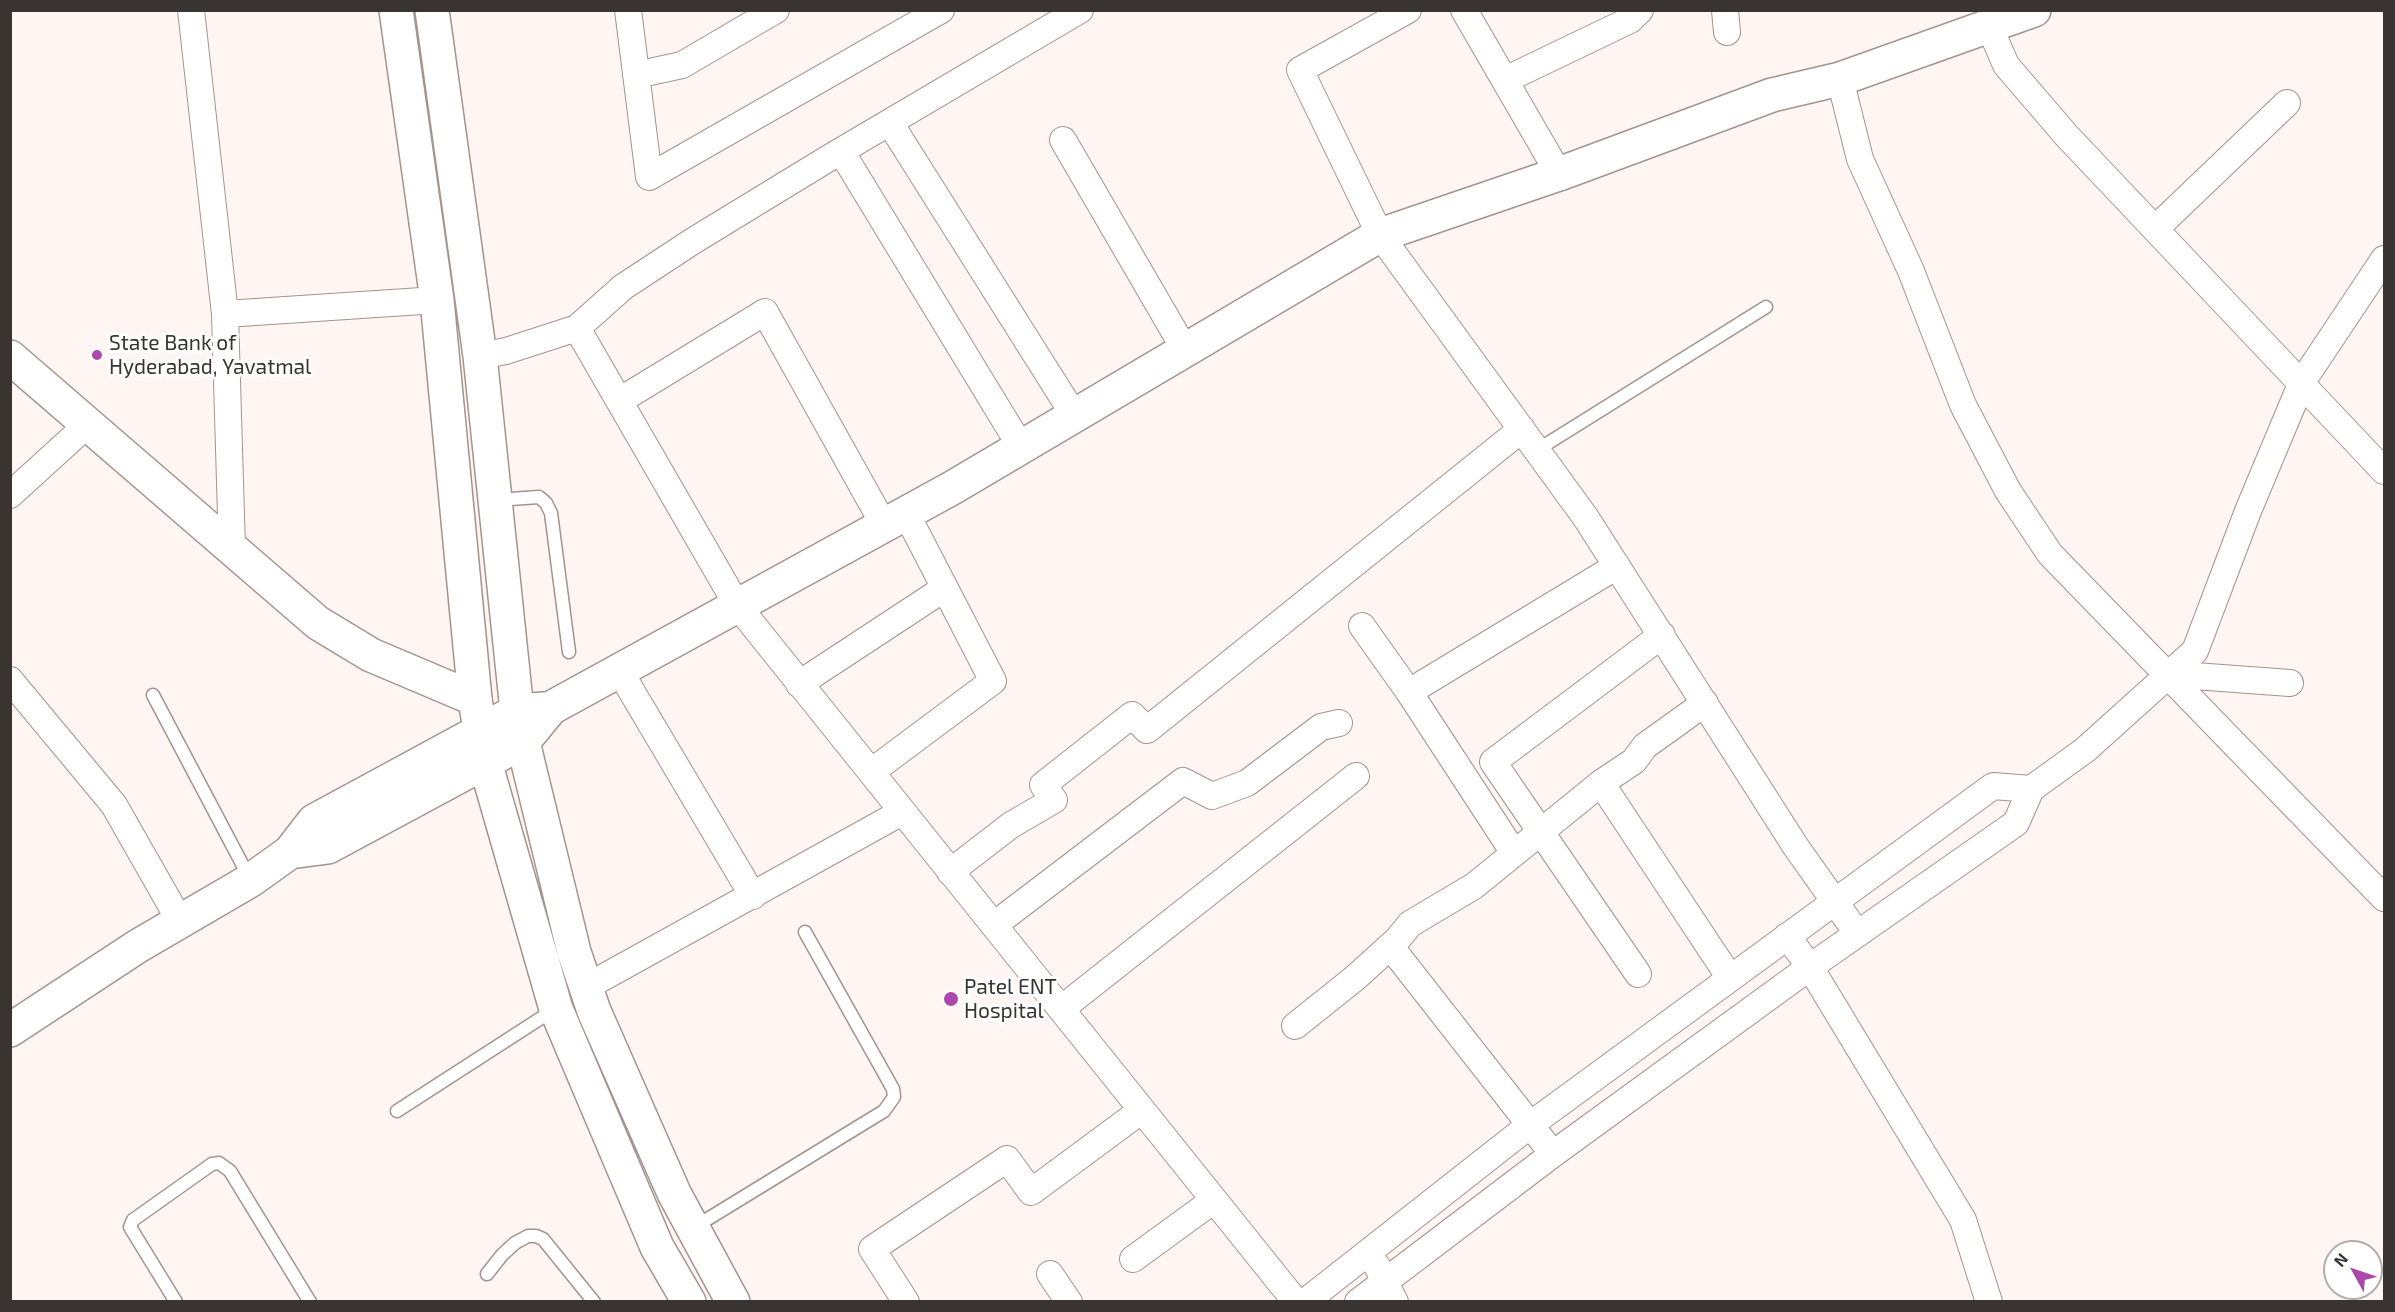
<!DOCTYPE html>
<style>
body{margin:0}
#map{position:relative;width:2395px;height:1312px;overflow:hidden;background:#fff5f2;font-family:"Exo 2",sans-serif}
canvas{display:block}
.frame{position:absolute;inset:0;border:12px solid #393431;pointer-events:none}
.north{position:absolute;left:2323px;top:1240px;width:60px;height:60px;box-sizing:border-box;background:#fff;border:2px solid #b0aead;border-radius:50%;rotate:310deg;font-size:16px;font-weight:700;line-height:24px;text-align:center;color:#393431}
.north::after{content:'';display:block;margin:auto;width:21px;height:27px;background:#ac47ac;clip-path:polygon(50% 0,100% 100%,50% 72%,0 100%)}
</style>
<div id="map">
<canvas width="2395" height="1312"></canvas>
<div class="frame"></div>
<div class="north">N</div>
</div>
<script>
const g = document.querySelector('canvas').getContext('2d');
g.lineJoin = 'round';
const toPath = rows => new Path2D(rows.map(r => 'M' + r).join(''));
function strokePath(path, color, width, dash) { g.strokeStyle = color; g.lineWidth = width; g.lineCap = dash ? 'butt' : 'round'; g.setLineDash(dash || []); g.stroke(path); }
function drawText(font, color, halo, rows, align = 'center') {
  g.font = font + ' "Exo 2",sans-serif'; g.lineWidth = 6; g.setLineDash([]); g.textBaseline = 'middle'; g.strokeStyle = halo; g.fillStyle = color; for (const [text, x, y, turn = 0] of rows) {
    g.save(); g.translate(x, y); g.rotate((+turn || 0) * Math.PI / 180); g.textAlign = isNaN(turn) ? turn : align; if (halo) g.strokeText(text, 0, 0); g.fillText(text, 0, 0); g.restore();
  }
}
const lane = toPath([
 [1537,450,1766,307],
 [496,500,539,497,546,503,551,513,569,652],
 [153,695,250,879],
 [397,1111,555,1009],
 [693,1228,884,1111,894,1097,893,1089,805,932],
 [487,1274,502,1255,515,1243,528,1236,536,1236,543,1239,594,1302],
 [176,1302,130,1227,133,1220,212,1164,219,1163,230,1171,310,1302]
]);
const street = toPath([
 [191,10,225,314,232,549],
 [628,10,649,177,941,10],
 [1408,10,1300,70,1380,235,1586,518,1796,847,1857,933],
 [1464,10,1559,174],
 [1725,10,1727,32],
 [1990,28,2006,65,2066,135,2384,471],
 [636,75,682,65,776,10],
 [1840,79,1860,159,1911,271,1963,405,2008,491,2050,554,2384,898],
 [1505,80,1630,20,1640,10],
 [890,123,1074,415],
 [1063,140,1185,350],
 [841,151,1021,447],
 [2155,229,2287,103],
 [225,314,437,300],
 [577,328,737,605,1296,1302],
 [480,356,506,351,577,328,623,287,693,241,829,158,1080,10],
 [619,401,765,312,884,525],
 [10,495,88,424],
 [1362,626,1409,692,1514,853],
 [619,670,753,896],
 [2167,674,2290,683],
 [10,680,114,805,180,921],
 [799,684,945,588],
 [1409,692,1617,566],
 [871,772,993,681,906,513],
 [1601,783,1730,978],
 [950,872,1011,825,1054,800,1043,785,1132,715,1147,730,1522,429],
 [994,925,1183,781,1212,796,1247,783,1321,727,1339,723],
 [1787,936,1810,967,1963,1220,1989,1302],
 [1390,946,1553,1154],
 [1638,974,1493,762,1662,635],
 [586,987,902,812],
 [1061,1009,1356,776],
 [1295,1026,1355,978,1397,940,1410,924,1474,886,1601,783,1634,761,1645,746,1705,703],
 [1133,1259,1214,1200],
 [1377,1266,1395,1302],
 [1050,1274,1069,1302],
 [906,1302,872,1249,1007,1159,1031,1192,1142,1110],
 [1305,1302,1530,1125,1993,786,2031,789],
 [1358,1302,1553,1154,1810,967,2016,823,2031,789,2085,750,2195,651,2248,511,2302,382,2384,259]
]);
const secondary = toPath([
 [10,357,318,623,371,655,475,699],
 [290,852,328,847,523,742,551,708,952,488,1380,235,1559,174,1772,95,1840,79,2034,10],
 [10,1030,138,946,251,880,290,852,314,821,517,711,544,709]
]);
const primary = toPath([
 [396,10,437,300,475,699,485,762,556,1009,657,1247,689,1302],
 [432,10,480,356,517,711,523,742,574,952,594,1011,674,1193,733,1302]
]);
strokePath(lane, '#a2948f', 15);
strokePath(street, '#a2948f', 28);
strokePath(secondary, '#a2948f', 36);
strokePath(primary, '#a2948f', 36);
strokePath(lane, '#fff', 12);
strokePath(street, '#fff', 26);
strokePath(secondary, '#fff', 33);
strokePath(primary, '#fff', 33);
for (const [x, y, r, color] of [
 [97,355,6,"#ac47ac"],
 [951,999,8,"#ac47ac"]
]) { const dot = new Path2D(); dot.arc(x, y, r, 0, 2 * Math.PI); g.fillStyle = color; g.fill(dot); strokePath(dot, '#fff', 2); }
drawText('21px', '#393431', '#fff', [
 ["State Bank of",109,343],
 ["Hyderabad, Yavatmal",109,367],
 ["Patel ENT",964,987],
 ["Hospital",964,1011]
], 'left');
</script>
